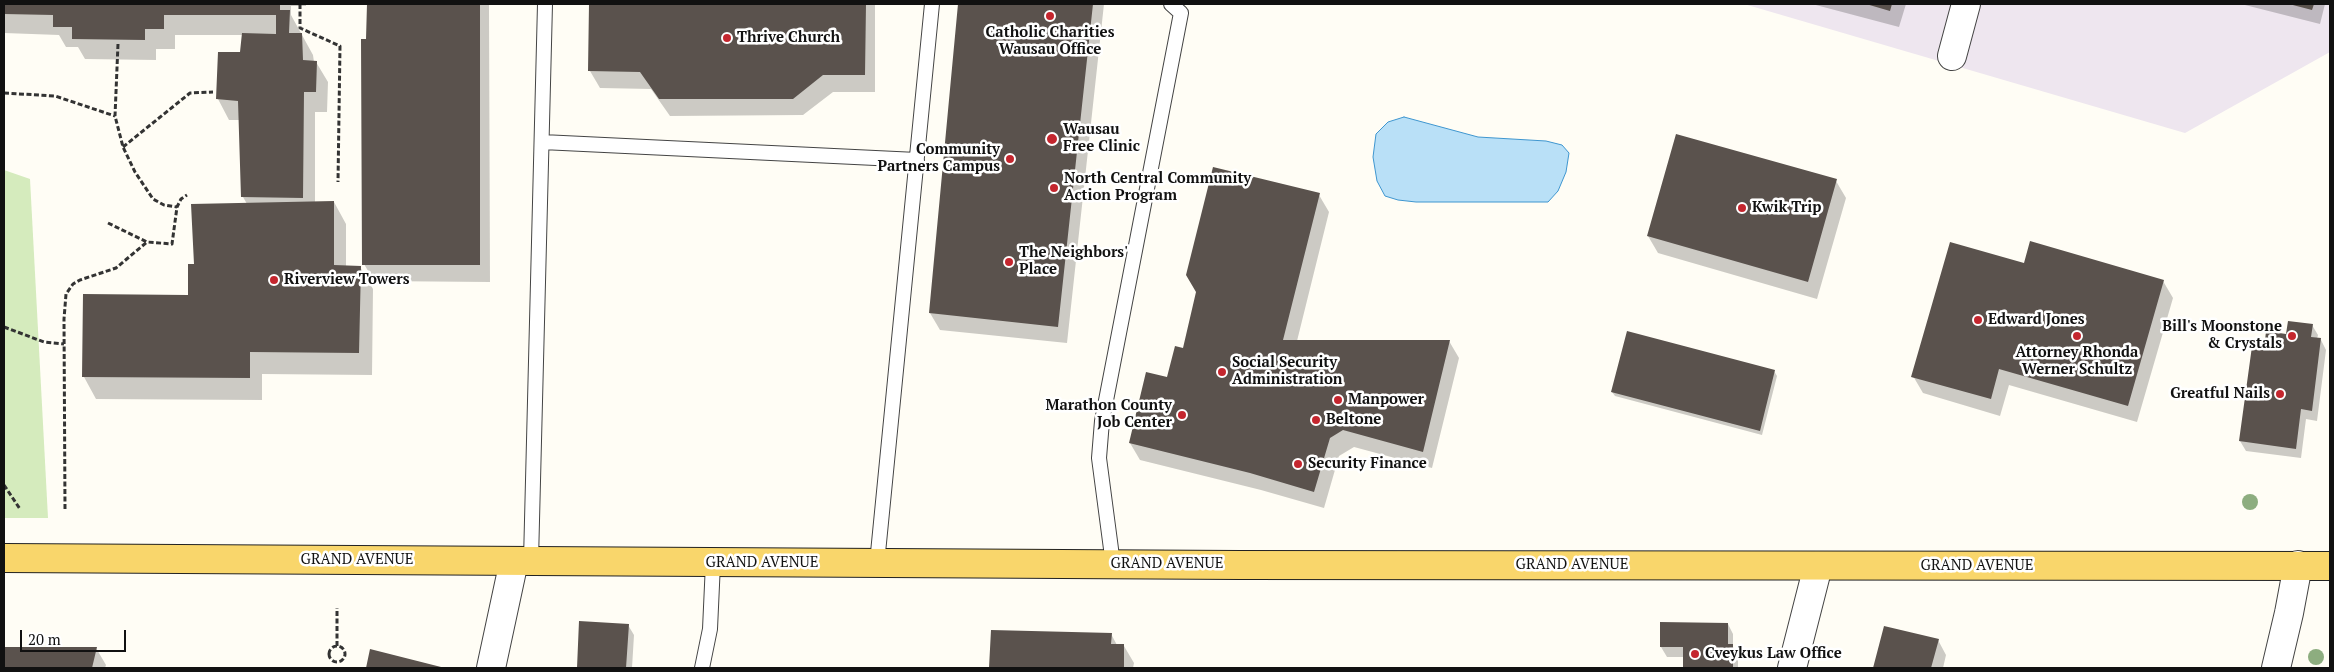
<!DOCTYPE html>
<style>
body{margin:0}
#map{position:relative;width:2334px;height:672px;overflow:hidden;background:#fffdf5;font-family:"PT Serif",serif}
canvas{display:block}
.frame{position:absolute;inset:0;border:5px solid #111;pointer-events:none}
.scale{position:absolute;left:20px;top:630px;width:106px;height:22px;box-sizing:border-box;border:2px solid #111;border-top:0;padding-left:6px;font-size:15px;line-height:18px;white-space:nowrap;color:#111;-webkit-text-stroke:4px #fff;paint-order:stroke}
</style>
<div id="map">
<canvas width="2334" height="672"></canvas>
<div class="frame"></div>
<div class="scale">20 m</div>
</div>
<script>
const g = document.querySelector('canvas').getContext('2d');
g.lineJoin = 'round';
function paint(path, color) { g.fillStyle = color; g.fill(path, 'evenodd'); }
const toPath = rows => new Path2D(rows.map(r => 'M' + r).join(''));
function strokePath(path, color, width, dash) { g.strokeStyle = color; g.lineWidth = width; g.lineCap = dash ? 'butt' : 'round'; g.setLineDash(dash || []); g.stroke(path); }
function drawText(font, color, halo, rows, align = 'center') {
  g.font = font + ' "PT Serif",serif'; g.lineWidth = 5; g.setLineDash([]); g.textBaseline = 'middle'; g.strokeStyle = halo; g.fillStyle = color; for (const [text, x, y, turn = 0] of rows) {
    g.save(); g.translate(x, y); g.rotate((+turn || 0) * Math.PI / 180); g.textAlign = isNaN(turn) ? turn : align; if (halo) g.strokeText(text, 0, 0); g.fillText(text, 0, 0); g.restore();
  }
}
paint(toPath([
 [1744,4,2330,4,2330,52,2185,133]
]), '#eee6ef');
paint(toPath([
 [4,170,30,179,48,518,4,518]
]), '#d5ebbd');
const water = toPath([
 [1404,117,1478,137,1546,141,1562,145,1569,153,1566,172,1558,191,1548,202,1416,202,1398,200,1385,196,1377,181,1373,157,1376,134,1388,122,1404,117]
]);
paint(water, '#b9e0f7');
strokePath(water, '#3f96cf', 1);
paint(toPath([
 [4,4,306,4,306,6,291,6,291,15,313,55,314,62,316,62,328,82,327,112,315,112,315,202,334,202,346,224,346,267,360,267,373,289,372,375,262,374,262,400,96,399,84,377,189,296,195,265,247,204,243,197,240,120,229,120,218,99,241,53,243,35,175,35,175,49,156,49,156,60,85,59,78,47,66,47,59,35,4,33],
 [368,4,489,4,490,282,374,281,364,264],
 [590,4,875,4,875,92,833,92,803,115,670,116,651,89,600,88,590,71],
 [959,4,1104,4,1067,343,940,330,930,313],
 [1812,4,1906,4,1899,27],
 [2241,4,2325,4,2320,24],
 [1836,181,1846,198,1817,299,1658,253,1648,236],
 [1319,195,1329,212,1297,341,1449,341,1459,358,1432,468,1354,447,1339,456,1324,508,1261,490,1140,460,1130,443,1183,349],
 [2025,265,2163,281,2173,298,2137,422,2009,385,2000,416,1923,393,1913,376],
 [2312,325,2318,335,2317,339,2321,340,2326,350,2317,421,2306,419,2301,458,2246,451,2240,441,2266,342],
 [1774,371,1777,376,1762,435,1615,396,1612,392],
 [580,623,628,625,634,635,632,668,578,668],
 [1728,624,1733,634,1733,647,1738,655,1738,668,1685,668,1684,657,1667,657,1661,647],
 [1885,627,1938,640,1946,655,1943,668,1875,668],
 [992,631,1111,634,1117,645,1124,646,1134,663,1133,668,991,668],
 [4,648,96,648,106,665,105,668,4,668],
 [371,650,443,668,367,668]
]), '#0003');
paint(toPath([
 [4,4,280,4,280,10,290,10,289,33,302,33,303,60,317,61,316,92,304,92,303,198,241,197,238,101,216,99,218,52,240,52,242,33,276,34,276,15,164,15,164,29,145,29,145,40,72,39,72,27,53,27,53,15,4,14],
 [367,4,480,4,480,265,362,265,361,39,366,39],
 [589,4,866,4,865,75,823,75,793,99,659,99,640,72,588,71],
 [958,4,1093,4,1058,327,929,313],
 [1866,4,1892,4,1890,11],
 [2289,4,2314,4,2312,10],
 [1676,134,1837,179,1808,282,1647,236],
 [1213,167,1320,193,1283,340,1450,340,1423,452,1343,430,1330,438,1314,492,1250,473,1129,443,1146,372,1167,377,1175,346,1183,348,1196,292,1186,275],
 [334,201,334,265,361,266,359,353,250,352,250,378,82,377,83,294,188,295,188,264,194,264,191,204],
 [2030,241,2164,280,2128,406,1999,369,1991,399,1911,377,1950,242,2024,263],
 [2288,321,2313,324,2311,337,2321,338,2312,411,2301,409,2296,449,2239,441,2253,339,2265,341,2266,331,2286,334],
 [1627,331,1775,370,1760,431,1611,392],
 [579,621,629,624,626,668,577,668],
 [1660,622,1728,623,1728,644,1733,644,1733,668,1683,668,1683,647,1660,647],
 [1884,626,1939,639,1931,668,1873,668],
 [991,630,1112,633,1111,644,1124,644,1124,668,989,668],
 [4,647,97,647,92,668,4,668],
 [370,649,445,668,366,668]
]), '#5a524d');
const service = toPath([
 [542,142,917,160],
 [531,560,545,4],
 [877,563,932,4],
 [1113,564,1099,458,1102,421,1181,13,1171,4],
 [702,668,710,629,713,563]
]);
const minor = toPath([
 [1952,56,1966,4],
 [491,668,514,561],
 [1792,668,1818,566],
 [2276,668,2289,613,2298,565]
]);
const primary = toPath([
 [4,558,1239,565,2330,566]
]);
strokePath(service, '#444', 16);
strokePath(minor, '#444', 30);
strokePath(primary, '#222', 30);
strokePath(toPath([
 [300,4,300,28,340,46,338,182],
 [118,44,115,116,123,147,135,172,153,199,164,205,177,207],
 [4,93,55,96,115,116],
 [123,147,190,93,213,92],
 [108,223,147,242,172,244,177,207,181,199,187,195],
 [4,327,44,342,64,344],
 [4,485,20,509],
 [65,509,64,319,66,294,73,284,80,280,116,268,147,242],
 '329 654a8 8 0 1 1 16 0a8 8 0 1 1-16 0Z',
 [337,646,337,608]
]), '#333', 3, [5, 2.5]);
strokePath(service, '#fff', 14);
strokePath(minor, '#fff', 28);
strokePath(primary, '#f9d66b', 28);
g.fillStyle = '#8dad7f';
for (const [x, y] of [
 [2250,502],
 [2316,657]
]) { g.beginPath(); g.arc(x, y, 8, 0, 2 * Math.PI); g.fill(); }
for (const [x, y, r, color] of [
 [1050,16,5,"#c4262e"],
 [727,38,5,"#c4262e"],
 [1052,139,6,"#c4262e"],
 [1010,159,5,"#c4262e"],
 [1054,188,5,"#c4262e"],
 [1742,208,5,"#c4262e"],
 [1009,262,5,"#c4262e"],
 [274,280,5,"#c4262e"],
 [1978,320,5,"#c4262e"],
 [2077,336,5,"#c4262e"],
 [2292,336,5,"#c4262e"],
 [1222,372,5,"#c4262e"],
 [2280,394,5,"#c4262e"],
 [1338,400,5,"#c4262e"],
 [1182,415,5,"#c4262e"],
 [1316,420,5,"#c4262e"],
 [1298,464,5,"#c4262e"],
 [1695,654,5,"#c4262e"]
]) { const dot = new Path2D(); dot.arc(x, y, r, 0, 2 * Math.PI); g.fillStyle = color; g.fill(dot); strokePath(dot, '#fff', 2); }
drawText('bold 15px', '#111', '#fff', [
 ["Catholic Charities",1050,33,"center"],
 ["Wausau Office",1050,50,"center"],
 ["Thrive Church",737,38],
 ["Wausau",1063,130],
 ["Free Clinic",1063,147],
 ["Community",1000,150,"right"],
 ["Partners Campus",1000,167,"right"],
 ["North Central Community",1064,179],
 ["Action Program",1064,196],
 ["Kwik Trip",1752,208],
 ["The Neighbors'",1019,253],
 ["Place",1019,270],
 ["Riverview Towers",284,280],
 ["Edward Jones",1988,320],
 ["Bill's Moonstone",2282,327,"right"],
 ["& Crystals",2282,344,"right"],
 ["Attorney Rhonda",2077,353,"center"],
 ["Werner Schultz",2077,370,"center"],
 ["Social Security",1232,363],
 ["Administration",1232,380],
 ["Greatful Nails",2270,394,"right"],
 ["Manpower",1348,400],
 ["Marathon County",1172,406,"right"],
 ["Job Center",1172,423,"right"],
 ["Beltone",1326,420],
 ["Security Finance",1308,464],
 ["Cveykus Law Office",1705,654]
], 'left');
drawText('15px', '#111', '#fff', [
 ["GRAND AVENUE",357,560],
 ["GRAND AVENUE",762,563],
 ["GRAND AVENUE",1167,564],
 ["GRAND AVENUE",1572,565],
 ["GRAND AVENUE",1977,566]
]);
</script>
